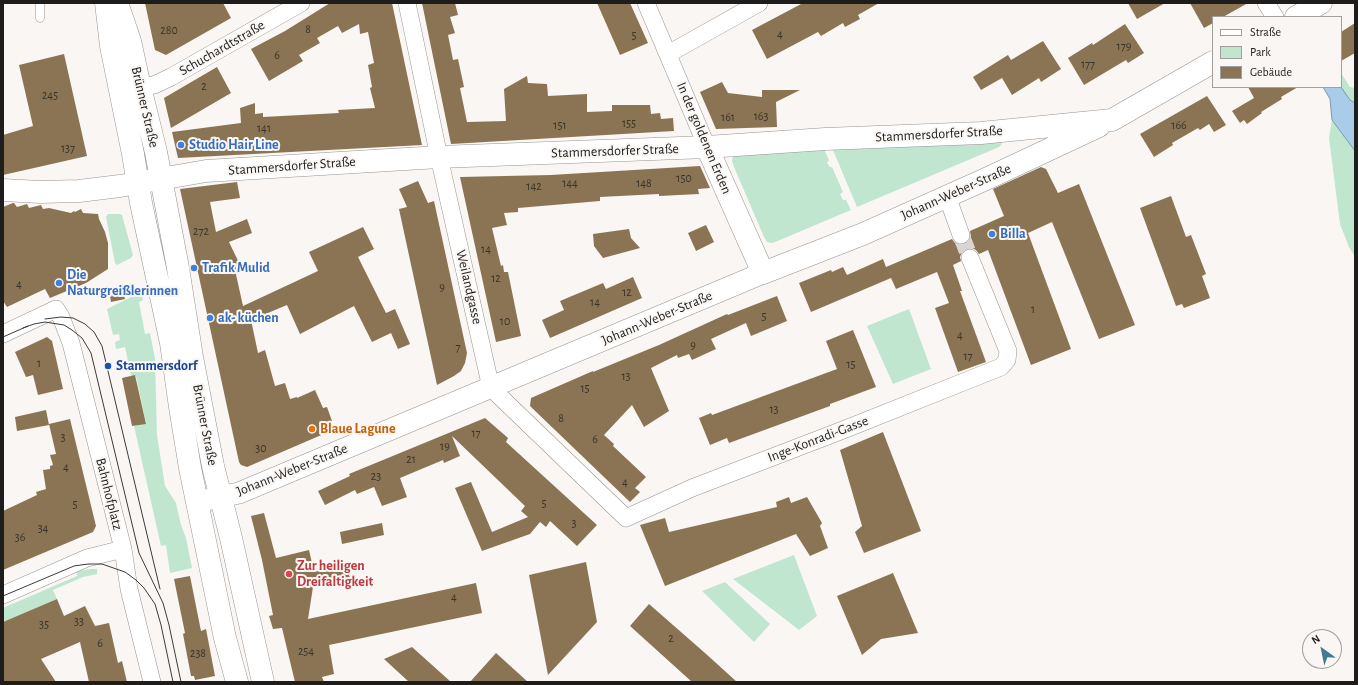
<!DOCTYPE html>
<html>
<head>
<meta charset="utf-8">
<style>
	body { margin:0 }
	#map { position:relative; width:1358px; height:685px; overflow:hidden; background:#f9f6f3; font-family:"Alegreya Sans",sans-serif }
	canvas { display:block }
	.frame { position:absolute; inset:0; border:4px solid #1e1d1c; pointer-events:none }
	.legend { position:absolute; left:1212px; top:16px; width:130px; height:72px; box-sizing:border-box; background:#f9f6f3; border:1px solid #a19f9d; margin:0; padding:5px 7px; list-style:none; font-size:12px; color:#1e1d1c }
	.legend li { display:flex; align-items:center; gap:8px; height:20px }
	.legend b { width:20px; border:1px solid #a19f9d }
	.north { position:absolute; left:1302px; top:629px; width:40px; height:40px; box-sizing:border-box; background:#f9f6f3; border:1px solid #a19f9d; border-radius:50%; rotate:327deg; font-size:11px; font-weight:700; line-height:16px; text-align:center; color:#1e1d1c }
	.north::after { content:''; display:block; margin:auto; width:14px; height:18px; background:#407b93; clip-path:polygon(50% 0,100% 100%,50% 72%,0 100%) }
</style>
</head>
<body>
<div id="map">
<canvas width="1358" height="685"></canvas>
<div class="frame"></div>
<ul class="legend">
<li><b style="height:5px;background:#fff"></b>Straße</li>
<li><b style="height:11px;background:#c0e6cf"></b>Park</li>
<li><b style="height:11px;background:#8b7453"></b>Gebäude</li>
</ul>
<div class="north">N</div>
</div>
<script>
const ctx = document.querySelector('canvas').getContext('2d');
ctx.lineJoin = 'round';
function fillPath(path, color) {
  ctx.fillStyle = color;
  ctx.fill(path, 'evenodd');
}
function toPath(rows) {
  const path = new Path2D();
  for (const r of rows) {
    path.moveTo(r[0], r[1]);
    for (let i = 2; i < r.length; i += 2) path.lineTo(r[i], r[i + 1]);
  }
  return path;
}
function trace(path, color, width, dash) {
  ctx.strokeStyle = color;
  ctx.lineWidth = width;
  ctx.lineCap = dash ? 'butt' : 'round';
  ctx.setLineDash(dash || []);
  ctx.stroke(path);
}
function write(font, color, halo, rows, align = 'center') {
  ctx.font = font + ' "Alegreya Sans",sans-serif';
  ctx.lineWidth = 4;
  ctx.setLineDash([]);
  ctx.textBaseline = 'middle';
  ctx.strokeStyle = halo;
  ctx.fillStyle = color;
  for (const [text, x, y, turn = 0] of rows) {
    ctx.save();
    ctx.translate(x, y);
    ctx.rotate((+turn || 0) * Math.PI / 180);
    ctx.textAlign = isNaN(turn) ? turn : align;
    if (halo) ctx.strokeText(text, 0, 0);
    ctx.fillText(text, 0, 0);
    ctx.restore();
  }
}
fillPath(toPath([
	[1341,73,1350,87,1355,88,1355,103,1350,100,1341,87],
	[1332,120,1355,151,1355,257,1349,247,1340,224,1329,138],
	[1001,142,1002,144,999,147,857,207,833,150,834,149],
	[824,149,829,160,827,163,830,167,832,167,843,192,840,194,843,200,846,200,851,210,775,242,772,243,767,242,764,237,734,167,732,161,733,156],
	[108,214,120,214,122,215,133,255,131,258,117,265,115,263,106,217],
	[141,292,143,300,139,302,145,334,150,333,155,359,157,435,165,486,176,503,181,525,186,538,192,568,170,573,166,545,161,546,134,426,146,423,136,376,131,376,125,347,116,349,115,342,120,340,119,334,113,335,107,309],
	[909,309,931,369,893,384,867,326],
	[794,555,817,616,799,630,733,579],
	[91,569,97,569,97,574,83,577,53,590,57,599,3,622,3,608,77,576,77,572,78,571],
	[725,582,770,624,754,642,702,591]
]), '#c0e6cf');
const water = toPath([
	[1323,87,1341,87,1350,100,1355,103,1355,151,1332,120,1330,99,1323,87]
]);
fillPath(water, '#a9cde8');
trace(water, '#7f98ab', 1);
fillPath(toPath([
	[145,3,223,3,231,18,166,55,155,50],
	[330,3,392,3,422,145,178,158,172,132,241,123,240,108,255,103,255,114,263,113,263,117,339,113,338,110,375,108,370,88,372,87,368,65,374,63,368,32,360,34,359,24,342,33,338,26,317,38,320,43,299,55,303,61,269,81,251,49,285,31],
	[422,3,455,3,458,15,450,17,455,33,448,35,453,60,458,59,464,87,460,88,467,122,506,121,504,89,527,76,528,83,547,84,548,96,587,94,587,112,612,111,612,105,650,105,651,114,660,113,661,119,673,118,674,131,451,144],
	[597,3,630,3,648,43,620,55],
	[803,3,879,3,858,15,860,19,845,27,843,23,821,36,818,32,767,59,752,30],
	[1128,3,1165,3,1137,19],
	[1190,3,1248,3,1223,17,1213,17,1213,23,1204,28],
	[1355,23,1355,53,1341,61,1341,32],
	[1125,24,1144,53,1128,63,1126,60,1084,85,1068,58,1092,43,1093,45],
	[1043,41,1061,69,1041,82,1039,78,1012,95,1002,78,981,90,973,77,1008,55,1011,60],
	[64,54,87,156,3,175,3,135,33,126,19,65],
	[217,67,231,93,171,128,164,98],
	[722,82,728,93,762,97,762,90,800,90,776,102,777,127,716,129,700,92],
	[1248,87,1298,87,1281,97,1282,99,1261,112,1262,113,1247,124,1244,120,1240,123,1232,111,1254,98],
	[1207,96,1226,125,1214,132,1209,124,1200,130,1198,128,1172,143,1173,145,1154,157,1140,134],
	[700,166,710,188,698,189,699,194,659,196,659,194,600,197,600,201,518,208,518,212,504,213,507,225,492,228,501,266,503,265,504,272,508,272,521,336,496,342,460,177,551,175],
	[1041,167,1046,169,1058,193,1079,184,1135,325,1099,339,1052,222,1028,233,1071,349,1031,365,988,250,979,254,976,250,972,248,966,249,962,252,960,257,961,261,953,265,962,291,960,291,986,362,958,372,935,308,949,303,937,272,896,289,891,278,811,312,799,283,831,270,832,272,843,267,847,275,883,259,886,267,952,239,955,243,959,245,965,244,969,241,971,237,970,231,1004,216,993,189],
	[418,181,428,203,434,201,467,353,465,363,461,371,454,376,437,385,399,209,407,207,399,189],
	[237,182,240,198,210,202,216,232,247,219,252,233,229,242,241,267,235,270,243,306,318,271,309,252,363,227,374,249,358,257,386,313,395,309,410,344,398,349,391,333,372,342,354,306,300,334,287,305,251,320,258,353,265,350,275,386,285,383,290,399,297,397,297,398,315,390,323,408,327,407,332,421,322,425,326,433,247,467,241,465,239,462,180,189],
	[1171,196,1186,237,1191,235,1206,274,1202,276,1210,298,1184,308,1182,304,1176,306,1140,208],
	[13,203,14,203,17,207,27,204,29,208,41,205,43,209,49,208,71,213,74,211,75,212,81,209,83,213,98,214,99,219,105,232,108,243,108,269,86,283,50,298,45,289,7,307,3,301,3,207],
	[706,225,714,242,696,251,688,233],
	[629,229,631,238,640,248,603,258,594,246,593,234],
	[633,277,642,298,550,338,542,320,564,310,560,301,603,283,606,289],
	[122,287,125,299,111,302,109,290],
	[777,296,787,321,751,336,746,323,711,339,716,349,692,360,689,354,678,358,677,355,651,368,669,411,644,427,632,405,604,435,614,444,613,446,646,477,635,488,640,492,630,502,530,406,531,398,593,371,593,372,659,345,727,314,728,315],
	[853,330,876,387,830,404,830,406,729,443,727,438,710,445,699,418,711,413,712,415,837,369,826,341],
	[47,337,52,341,63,389,38,395,33,375,26,377,15,352],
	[135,375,146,424,132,426,122,378],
	[46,410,49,425,17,431,15,417],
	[485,418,508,438,506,442,597,525,577,546,550,521,546,527,540,522,530,534,482,551,455,488,471,482,492,532,528,517,521,511,525,506,452,436,460,456,444,463,443,460,400,478,407,497,382,506,374,487,357,494,355,490,325,505,318,491,350,476,349,474],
	[70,419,96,526,93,532,3,570,3,511,37,495,36,492,46,489,43,470,50,469,50,466,53,465,50,455,56,454,49,424],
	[883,432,921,531,864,553,855,532,862,526,840,450],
	[789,497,791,503,807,497,822,523,820,526,828,548,810,556,796,534,665,586,640,525,665,518,669,532,777,507,776,502],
	[264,513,276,558,309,550,314,572,347,564,350,579,313,587,308,619,476,583,482,613,329,645,334,674,322,677,324,682,295,682,282,628,273,629,269,616,273,615,262,560,251,516],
	[382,523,384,535,342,544,340,532],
	[586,562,597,622,548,675,529,575],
	[893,573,918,633,881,639,862,655,837,596],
	[190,576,201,631,206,629,215,676,195,680,194,676,191,676,183,634,185,633,174,579],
	[57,599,64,616,85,606,95,626,109,623,118,663,122,661,127,682,89,682,80,642,41,659,56,682,3,682,3,622],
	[649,604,705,653,737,682,692,682,630,626],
	[412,647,451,682,409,682,384,659],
	[496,653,528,682,470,682]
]), '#8b7453');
trace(toPath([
	[961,235,970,258]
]), '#d8d5d3', 17, [17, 8]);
const service = toPath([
	[40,3,40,18]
]);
const minor = toPath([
	[407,3,439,157,491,388,626,518,692,488,843,430,1001,367,1007,360,1008,351,970,258],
	[646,3,707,147],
	[1266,3,1275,17],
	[668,54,759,3],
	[140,87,154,85,171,77,301,3],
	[947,196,961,235],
	[3,334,56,309,61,317,71,343,123,549,129,589,152,682],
	[3,595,87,558,123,549]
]);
const tertiary = toPath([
	[197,502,239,493,763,273]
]);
const secondary = toPath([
	[1296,17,1321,3],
	[707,147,763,273,863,234,986,179,1099,126],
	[3,190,40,192,79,191,120,186,206,171,439,157,707,147,825,139,981,133,1112,120,1213,62]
]);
const primary = toPath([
	[106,3,111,46,133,154,141,203,171,343,180,407,190,468,225,638,237,682],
	[117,3,130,41,140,87,156,152,178,268,192,357,213,466,231,538,263,682]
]);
trace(service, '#979492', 9);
trace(minor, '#979492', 18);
trace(tertiary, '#979492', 22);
trace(secondary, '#979492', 23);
trace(primary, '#979492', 23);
trace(service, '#fff', 8);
trace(minor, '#fff', 17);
trace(tertiary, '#fff', 21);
trace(secondary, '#fff', 22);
trace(primary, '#fff', 22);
trace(toPath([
	[45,319,61,317,73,318,85,324,94,332,102,346,160,589],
	[23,328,34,324,45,322,64,325,72,330,82,338,91,353,139,553,163,603,169,625,181,682],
	[3,337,28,326],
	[3,596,74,566,88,564,102,564,125,572,136,580,144,588,155,604,161,625,173,682]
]), '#3c3b3a', 1);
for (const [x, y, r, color] of [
	[181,145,4,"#3f7fe0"],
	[992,234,4,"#3f7fe0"],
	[194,268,4,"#3f7fe0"],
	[59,283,4,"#3f7fe0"],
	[210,318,4,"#3f7fe0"],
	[108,366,4,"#1a4fb4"],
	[312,429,4,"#e8710a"],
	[289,574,4,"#e0444e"]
]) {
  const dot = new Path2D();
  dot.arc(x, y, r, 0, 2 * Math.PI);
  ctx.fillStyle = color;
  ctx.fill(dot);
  trace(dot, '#f9f6f3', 1.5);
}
write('12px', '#39332a', null, [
	["8",308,29],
	["280",169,30],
	["4",780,34],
	["5",634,35],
	["179",1124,46],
	["6",277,55],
	["177",1088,64],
	["2",204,86],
	["245",50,95],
	["163",761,116],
	["161",728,117],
	["155",629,123],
	["151",560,125],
	["166",1179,125],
	["141",264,128],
	["137",68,148],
	["150",684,178],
	["144",570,183],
	["148",644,183],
	["142",534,186],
	["272",201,231],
	["14",486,249],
	["12",496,278],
	["4",19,284],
	["9",442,287],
	["12",627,292],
	["14",595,302],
	["1",1033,309],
	["5",764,316],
	["10",505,321],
	["4",960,335],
	["9",693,345],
	["7",458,347],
	["17",968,356],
	["1",39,363],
	["15",851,364],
	["13",626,376],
	["15",585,388],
	["13",774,409],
	["8",561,418],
	["17",476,433],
	["3",63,437],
	["6",595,439],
	["19",445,446],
	["30",261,448],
	["21",411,459],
	["4",66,467],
	["23",376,476],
	["4",625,482],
	["5",544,503],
	["5",75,504],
	["3",574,523],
	["34",43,528],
	["36",20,537],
	["4",454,597],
	["33",79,621],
	["35",44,624],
	["2",671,638],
	["6",100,643],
	["254",306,651],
	["238",198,653]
]);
write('14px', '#1e1d1c', '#f9f6f3', [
	["Schuchardtstraße",222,48,-30],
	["Brünner Straße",145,107,77],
	["Stammersdorfer Straße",939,134,-3],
	["In der goldenen Erden",704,138,67],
	["Stammersdorfer Straße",615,151,-2],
	["Stammersdorfer Straße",292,166,-4],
	["Johann-Weber-Straße",956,192,-24],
	["Weilandgasse",469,287,77],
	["Johann-Weber-Straße",657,318,-23],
	["Brünner Straße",205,425,79],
	["Inge-Konradi-Gasse",818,439,-21],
	["Johann-Weber-Straße",292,470,-22],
	["Bahnhofplatz",109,494,76]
]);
write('bold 14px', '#366cbe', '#f9f6f3', [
	["Studio Hair Line",189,145],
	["Billa",1000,234],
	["Trafik Mulid",202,268],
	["Die",67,275],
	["Naturgreißlerinnen",67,291],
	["ak- küchen",218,318]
], 'left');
write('bold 14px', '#164399', '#f9f6f3', [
	["Stammersdorf",116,366]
], 'left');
write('bold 14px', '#c56008', '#f9f6f3', [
	["Blaue Lagune",320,429]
], 'left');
write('bold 14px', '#be3a42', '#f9f6f3', [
	["Zur heiligen",297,566],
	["Dreifaltigkeit",297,582]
], 'left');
</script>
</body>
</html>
